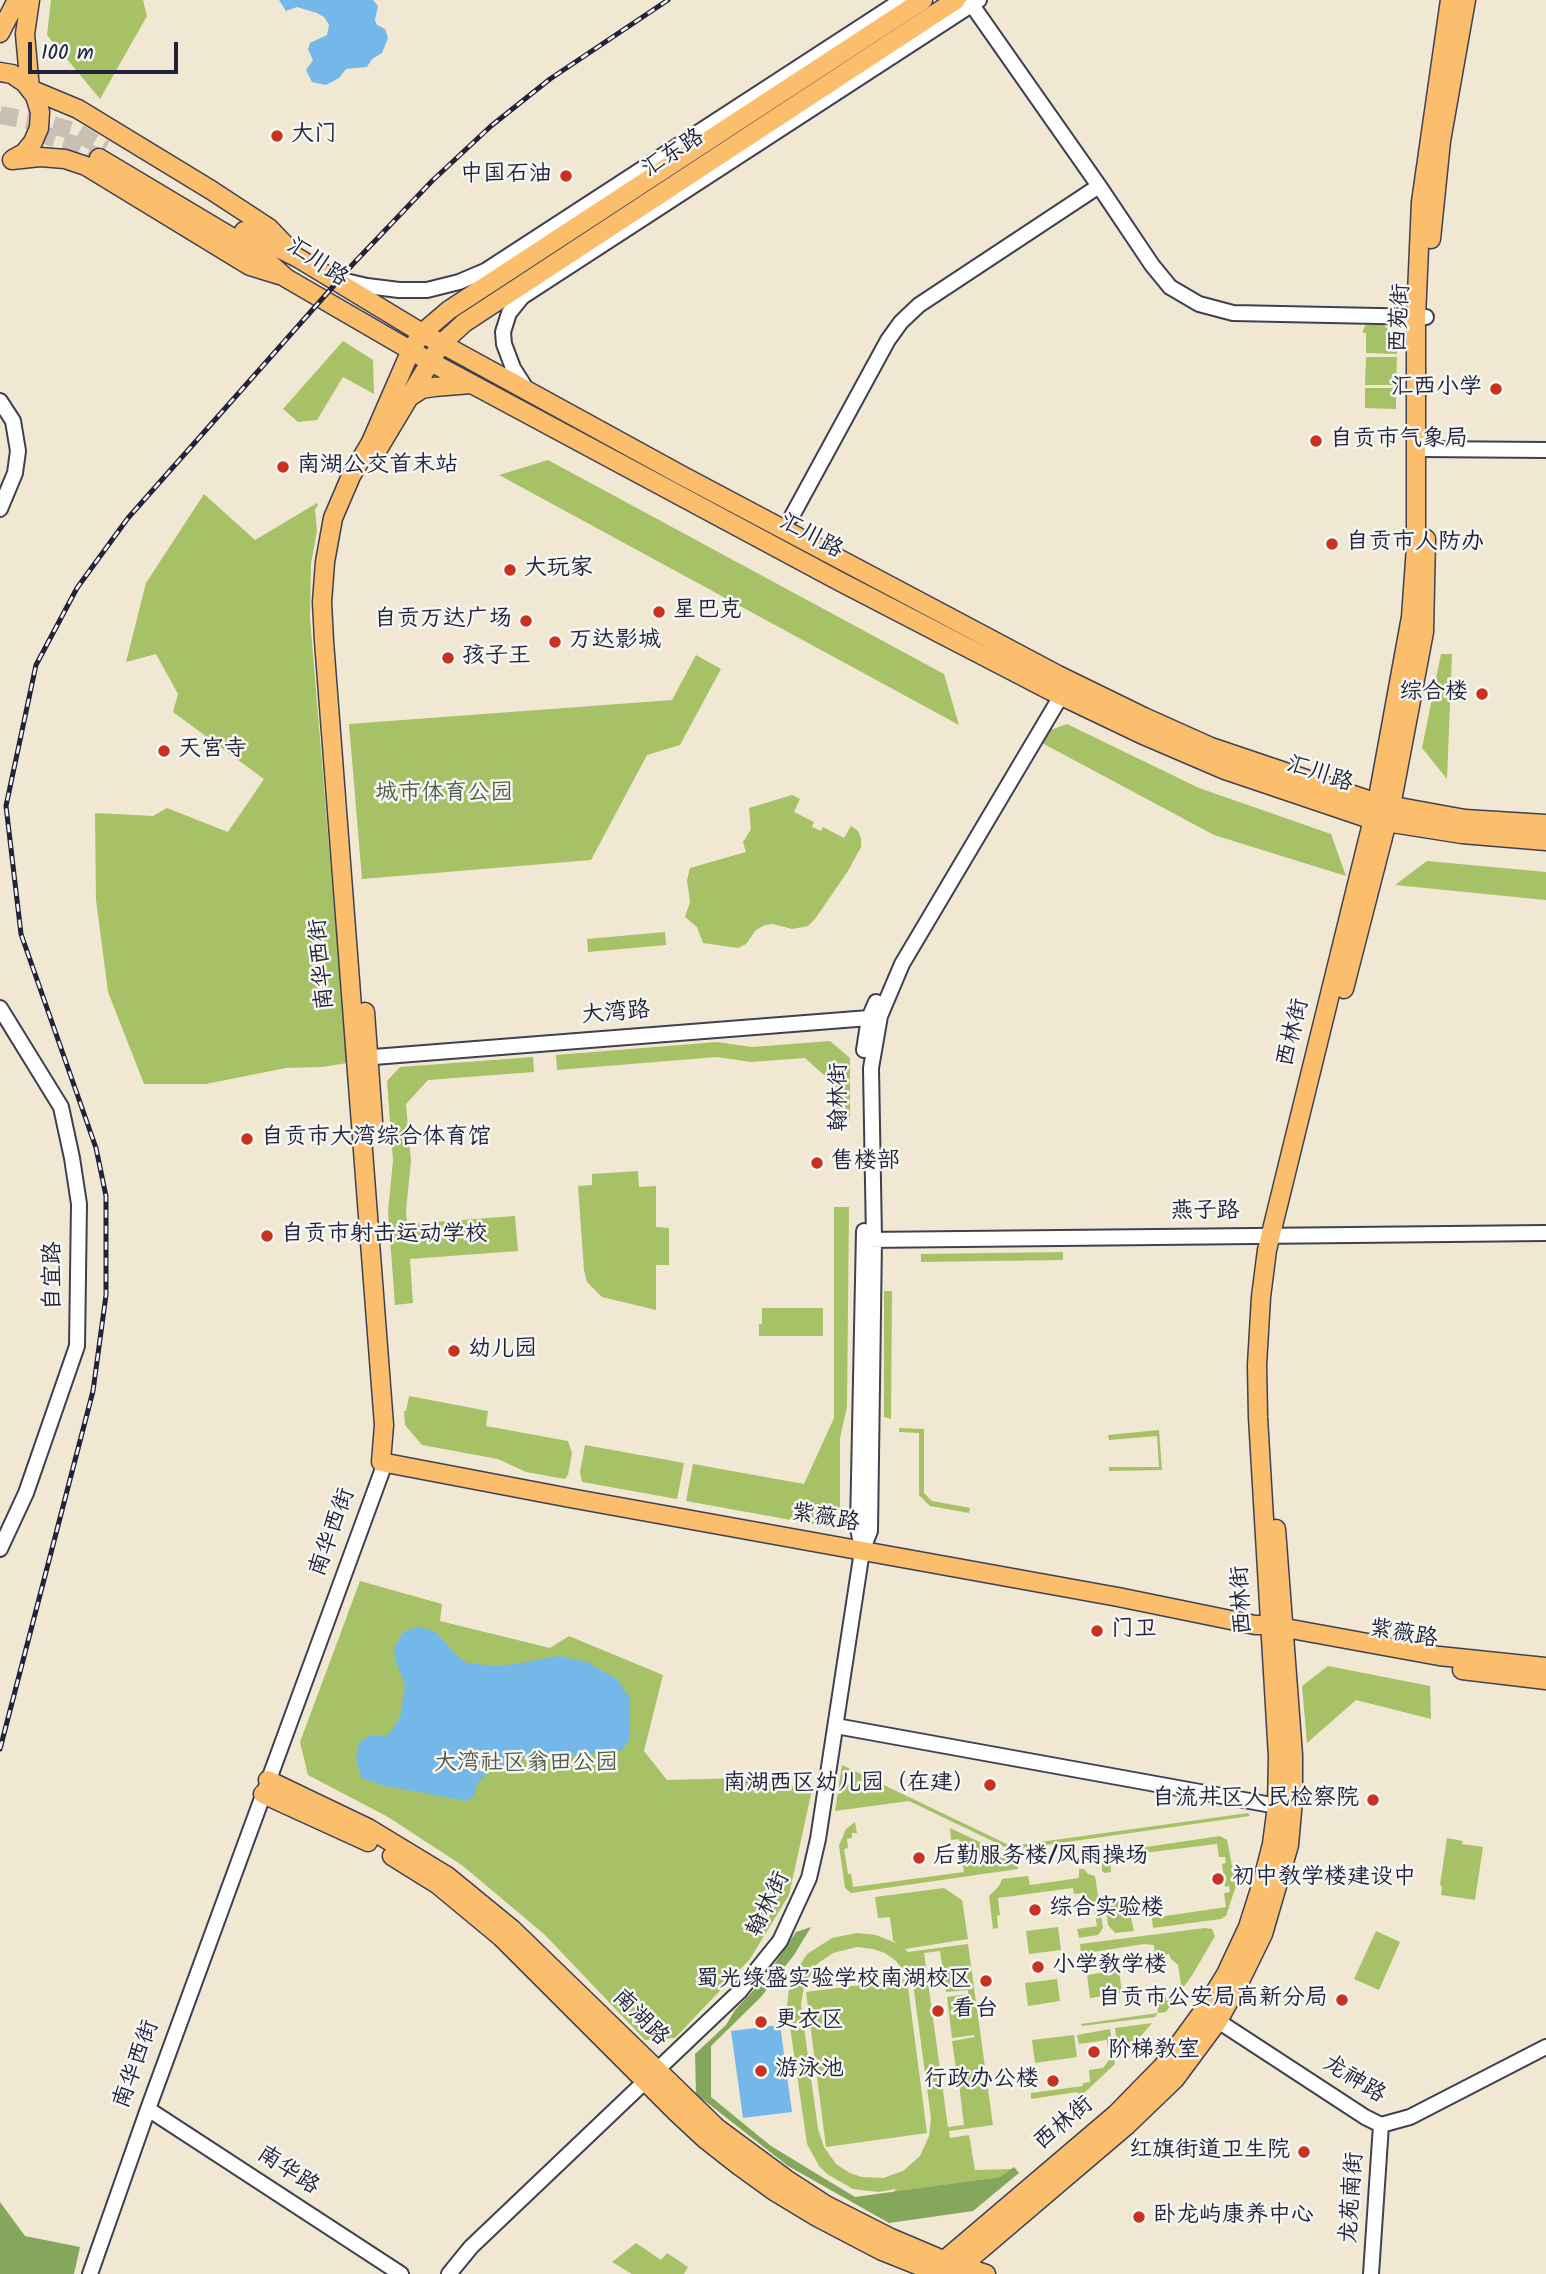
<!DOCTYPE html>
<html>
<head>
<meta charset="utf-8">
<style>
	body { margin:0 }
	#map { position:relative; width:1546px; height:2274px; overflow:hidden; background:#f1e8d3; font-family:Kalam,sans-serif }
	canvas { display:block }
	.scale { position:absolute; left:28px; top:42px; width:150px; height:32px; box-sizing:border-box; border:4px solid #22223b; border-top:0; padding-left:9px; font-size:21px; line-height:24px; white-space:nowrap; color:#22223b; -webkit-text-stroke:5px #f6f6f2; paint-order:stroke }
</style>
</head>
<body>
<div id="map">
<canvas width="1546" height="2274"></canvas>
<div class="scale">100 m</div>
</div>
<script>
const ctx = document.querySelector('canvas').getContext('2d');
ctx.lineJoin = 'round';
function fillPath(path, color) {
  ctx.fillStyle = color;
  ctx.fill(path, 'evenodd');
}
function toPath(rows) {
  const path = new Path2D();
  for (const r of rows) {
    path.moveTo(r[0], r[1]);
    for (let i = 2; i < r.length; i += 2) path.lineTo(r[i], r[i + 1]);
  }
  return path;
}
function trace(path, color, width, dash) {
  ctx.strokeStyle = color;
  ctx.lineWidth = width;
  ctx.lineCap = dash ? 'butt' : 'round';
  ctx.setLineDash(dash || []);
  ctx.stroke(path);
}
function write(font, color, halo, rows, align = 'center') {
  ctx.font = font + ' Kalam,"LXGW WenKai TC",sans-serif';
  ctx.lineWidth = 5;
  ctx.setLineDash([]);
  ctx.textBaseline = 'middle';
  ctx.strokeStyle = halo;
  ctx.fillStyle = color;
  for (const [text, x, y, turn = 0] of rows) {
    ctx.save();
    ctx.translate(x, y);
    ctx.rotate((+turn || 0) * Math.PI / 180);
    ctx.textAlign = isNaN(turn) ? turn : align;
    if (halo) ctx.strokeText(text, 0, 0);
    ctx.fillText(text, 0, 0);
    ctx.restore();
  }
}
fillPath(toPath([
	[51,0,143,0,147,16,100,99,47,35],
	[1366,324,1383,324,1397,339,1397,354,1366,353,1366,333,1363,333,1363,330],
	[343,341,373,360,374,394,343,377,317,420,298,422,283,409],
	[1366,357,1397,357,1396,385,1365,385],
	[1365,388,1396,388,1396,409,1365,408],
	[548,460,944,674,959,725,499,475],
	[204,494,255,540,317,503,318,505,315,510,317,531,311,564,310,618,347,1063,322,1067,286,1068,206,1084,144,1084,108,992,96,900,95,813,153,816,167,808,228,832,264,779,173,712,178,694,156,654,126,662,146,583],
	[1441,654,1452,654,1447,779,1422,748],
	[696,655,721,669,680,745,647,755,591,860,362,879,349,724,672,700],
	[1067,724,1199,788,1331,834,1346,876,1214,835,1042,743,1048,731],
	[792,795,800,799,794,812,814,822,812,827,821,831,823,827,844,838,851,826,858,831,861,838,861,847,848,871,815,919,808,926,792,929,773,924,765,925,756,930,746,944,738,948,703,943,697,927,685,917,690,902,687,880,690,868,746,852,743,842,751,829,749,808],
	[1427,861,1546,872,1546,900,1395,885],
	[665,932,666,945,588,952,587,939],
	[830,1041,850,1058,850,1119,834,1119,835,1085,805,1058,751,1062,717,1057,557,1070,556,1055,717,1042,752,1047],
	[533,1057,534,1072,428,1080,406,1104,411,1161,406,1211,407,1224,515,1216,518,1251,410,1259,413,1303,395,1305,388,1212,393,1161,387,1081,400,1067],
	[638,1171,639,1187,656,1186,656,1227,669,1228,669,1265,656,1265,656,1310,602,1297,587,1282,584,1270,578,1186,592,1185,592,1174],
	[834,1207,849,1207,847,1407,840,1438,840,1508,813,1524,686,1501,693,1464,804,1484,834,1418],
	[1063,1252,1063,1260,921,1262,921,1254],
	[884,1291,892,1291,891,1419,884,1417],
	[762,1308,823,1308,823,1336,759,1336,759,1324,762,1324],
	[409,1396,488,1411,486,1426,568,1441,572,1453,568,1475,565,1479,526,1472,498,1459,422,1445,405,1425,404,1411,406,1411],
	[899,1428,924,1429,924,1493,932,1501,970,1508,969,1513,930,1506,919,1495,919,1433,899,1432],
	[1159,1430,1162,1470,1109,1471,1109,1467,1159,1467,1157,1436,1109,1440,1108,1435],
	[585,1445,684,1463,677,1499,582,1482,580,1472],
	[360,1581,442,1604,440,1621,550,1648,569,1636,663,1675,644,1751,667,1780,746,1778,812,1790,789,1895,750,1959,675,2038,645,2040,545,1935,463,1866,388,1817,308,1775,300,1742],
	[1328,1666,1430,1686,1431,1719,1356,1700,1307,1743,1302,1686],
	[842,1765,1011,1846,1248,1813,1250,1816,1011,1850,909,1801,835,1811],
	[855,1822,857,1833,852,1833,852,1838,847,1839,848,1848,844,1849,848,1874,851,1874,853,1887,964,1872,959,1839,951,1840,950,1828,1016,1859,1018,1869,851,1893,845,1888,839,1845,846,1829],
	[1220,1836,1227,1840,1236,1886,1226,1916,1221,1919,1153,1928,1152,1918,1226,1907,1224,1893,1230,1892,1229,1886,1225,1887,1222,1864,1226,1863,1225,1857,1219,1857,1217,1844,1110,1857,1111,1872,1105,1873,1102,1871,1102,1863,1112,1852],
	[1447,1838,1463,1841,1462,1844,1483,1847,1475,1900,1441,1895,1442,1886,1440,1885],
	[1079,1869,1084,1869,1088,1874,1095,1876,1103,1928,1098,1935,1079,1938,1077,1929,1097,1926,1093,1902,1085,1899,1084,1893,1074,1894,1073,1888,998,1898,1000,1915,997,1916,998,1928,993,1929,989,1896,999,1886,1002,1879,1028,1876,1030,1885,1079,1878],
	[944,1888,962,1900,968,1939,905,1949,908,1952,968,1944,993,2125,949,2131,950,2138,969,2135,975,2170,1012,2169,1000,2177,894,2192,896,2189,879,2192,853,2189,827,2174,819,2166,807,2144,787,2006,790,1981,807,1954,832,1938,857,1933,876,1935,896,1943,893,1940,890,1917,878,1918,875,1897],
	[857,1947,873,1949,885,1953,896,1961,910,1979,914,1991,931,2118,929,2136,920,2156,903,2171,883,2178,862,2177,850,2173,836,2164,824,2147,818,2129,801,2005,804,1986,817,1964,833,1953],
	[940,1951,946,1992,968,1990,968,1994,947,1997,952,2038,974,2035,975,2037,952,2041,958,2082,980,2081,959,2084,964,2125,948,2127,924,1953],
	[1127,1900,1134,1931,1115,1933,1108,1925,1105,1903],
	[1058,1927,1061,1950,1029,1954,1026,1931],
	[1205,1928,1212,1929,1215,1936,1193,1974,1166,2012,1158,2013,1155,2017,1082,2026,1081,2024,1158,2013,1156,1999,1175,1996,1175,1991,1181,1984,1178,1965,1171,1959,1169,1954,1155,1956,1154,1945,1144,1944,1081,1954,1080,1944],
	[1376,1931,1400,1942,1379,1990,1354,1979],
	[1119,1970,1122,1993,1090,1998,1087,1975],
	[907,1979,927,2133,826,2147,806,1992],
	[1057,1979,1060,2001,1028,2006,1025,1983],
	[1152,2023,1133,2045,1119,2059,1115,2028],
	[1110,2029,1115,2064,1081,2096,1077,2092,1031,2099,1031,2093,1083,2086,1083,2083,1090,2082,1089,2070,1103,2068,1109,2060,1107,2040,1079,2044,1077,2035],
	[1074,2035,1077,2057,1035,2063,1032,2040],
	[636,2243,661,2260,667,2253,688,2267,684,2274,632,2274,612,2262]
]), '#a7c167');
fillPath(toPath([
	[811,1927,794,1955,761,1997,711,2046,711,2097,771,2146,855,2197,1000,2177,1014,2167,1019,2173,973,2211,889,2223,788,2166,696,2094,695,2054,726,2025,735,2010,764,1979,796,1932],
	[0,2202,25,2236,80,2247,74,2274,0,2274]
]), '#85a75c');
fillPath(toPath([
	[279,0,373,0,378,6,375,20,377,25,385,29,388,38,382,53,372,59,367,67,346,69,339,78,326,85,312,82,306,70,313,60,308,49,310,43,327,35,329,25,324,17,317,13,297,7,286,11],
	[419,1627,436,1632,454,1653,467,1663,494,1666,517,1664,559,1656,587,1662,617,1679,630,1698,630,1738,623,1750,566,1757,523,1758,492,1769,478,1782,474,1796,467,1801,385,1786,361,1778,356,1759,359,1743,369,1736,388,1735,400,1718,405,1685,396,1662,394,1648,404,1631],
	[780,2025,792,2112,743,2118,731,2031]
]), '#74b7e9');
trace(toPath([
	[0,115,49,124,77,132,105,149],
	[38,133,72,144,99,158]
]), '#c8c0b5', 18, [18, 9]);
const minor = toPath([
	[972,5,1099,186,1152,265,1170,287,1199,304,1233,313,1426,317],
	[341,280,367,286,399,290,427,290,459,282,485,271,902,0],
	[527,390,513,368,504,344,503,332,509,313,522,297,979,0],
	[0,401,13,421,18,451,15,473,0,509],
	[1421,449,1546,450],
	[792,516,888,340,901,322,919,305,1099,186],
	[0,1008,61,1107,72,1158,79,1204,77,1346,26,1493,0,1549],
	[864,1050,869,1018,876,1002],
	[361,1058,869,1018,877,1021],
	[865,1240,1546,1233],
	[862,1550,858,1528,864,1231],
	[836,1726,1277,1806],
	[1218,2021,1365,2117,1381,2125,1410,2117,1546,2047],
	[148,2109,401,2274],
	[90,2274,148,2109,385,1463],
	[449,2274,471,2247,739,1992,780,1941,809,1878,818,1839,862,1551,870,1531,874,1239,871,1068,880,1016,902,964,1061,696],
	[1371,2274,1381,2125]
]);
const major = toPath([
	[30,0,25,34,30,89,78,109,211,190,269,228,291,251],
	[923,0,449,310,422,333,411,350,371,442,351,476,333,518,325,562,322,602,324,641,384,1425,381,1462,570,1498,1118,1597,1255,1625,1269,1625,1439,1656,1546,1667],
	[0,33,17,0],
	[0,72,12,74,25,83,35,96,40,112,39,128,33,142,24,153,13,159],
	[99,158,258,253,286,278,429,361,837,580,1051,691,1141,734,1225,770,1373,820,1462,834,1546,841],
	[12,160,40,157,65,159,86,166,250,266,279,275],
	[244,231,298,258,422,333,681,475,1058,675,1144,717,1211,747,1377,803,1465,819,1546,824],
	[1431,239,1441,141,1466,0],
	[408,398,422,389,434,387,471,384],
	[378,449,441,344,464,323,956,0],
	[1344,989,1391,806,1424,632,1426,539],
	[365,1012,373,1121],
	[1462,1670,1546,1680],
	[268,1780,368,1828,447,1876,513,1930,717,2128,786,2179,826,2205,891,2238,943,2260,986,2274],
	[263,1794,368,1842],
	[392,1856,437,1884,501,1937,677,2113,705,2139,738,2165,774,2191,817,2217,882,2251,940,2274],
	[928,2274,1116,2114,1163,2066,1204,2010,1226,1974,1248,1927,1262,1883,1272,1844,1277,1806,1278,1757,1258,1417,1257,1365,1261,1297,1267,1250,1377,803,1411,617,1416,547,1416,317,1421,202,1450,0],
	[952,2274,1126,2126,1175,2079,1218,2021,1240,1981,1263,1934,1289,1845,1293,1800,1293,1755,1276,1529]
]);
trace(minor, '#414052', 18);
trace(major, '#414052', 21);
trace(minor, '#fff', 14);
trace(major, '#fabe6d', 18);
const rail = toPath([
	[0,1749,93,1391,106,1295,106,1196,96,1148,21,934,6,806,36,665,77,588,128,518,353,264,432,181,491,126,550,79,668,0]
]);
trace(rail, '#22223b', 5);
trace(rail, '#f6f6f2', 2.5, [8]);
for (const [x, y, r, color] of [
	[277,136,7,"#c8321e"],
	[566,176,7,"#c8321e"],
	[1496,389,7,"#c8321e"],
	[1316,441,7,"#c8321e"],
	[283,467,7,"#c8321e"],
	[1332,544,7,"#c8321e"],
	[510,570,7,"#c8321e"],
	[659,612,7,"#c8321e"],
	[526,621,7,"#c8321e"],
	[555,642,7,"#c8321e"],
	[448,658,7,"#c8321e"],
	[1482,694,7,"#c8321e"],
	[164,751,7,"#c8321e"],
	[247,1139,7,"#c8321e"],
	[817,1163,7,"#c8321e"],
	[267,1236,7,"#c8321e"],
	[454,1351,7,"#c8321e"],
	[1097,1631,7,"#c8321e"],
	[990,1785,7,"#c8321e"],
	[1373,1800,7,"#c8321e"],
	[919,1858,7,"#c8321e"],
	[1218,1879,7,"#c8321e"],
	[1035,1910,7,"#c8321e"],
	[1038,1967,7,"#c8321e"],
	[986,1981,7,"#c8321e"],
	[1342,2000,7,"#c8321e"],
	[938,2011,7,"#c8321e"],
	[761,2022,7,"#c8321e"],
	[1094,2052,7,"#c8321e"],
	[761,2071,7,"#c8321e"],
	[1053,2081,7,"#c8321e"],
	[1304,2152,7,"#c8321e"],
	[1139,2217,7,"#c8321e"]
]) {
  const dot = new Path2D();
  dot.arc(x, y, r, 0, 2 * Math.PI);
  ctx.fillStyle = color;
  ctx.fill(dot);
  trace(dot, '#f6f6f2', 2.5);
}
write('23px', '#22223b', '#f6f6f2', [
	["大门",291,136],
	["中国石油",552,176,"right"],
	["汇西小学",1482,389,"right"],
	["自贡市气象局",1330,441],
	["南湖公交首末站",297,467],
	["自贡市人防办",1346,544],
	["大玩家",524,570],
	["星巴克",673,612],
	["自贡万达广场",512,621,"right"],
	["万达影城",569,642],
	["孩子王",462,658],
	["综合楼",1468,694,"right"],
	["天宫寺",178,751],
	["自贡市大湾综合体育馆",261,1139],
	["售楼部",831,1163],
	["自贡市射击运动学校",281,1236],
	["幼儿园",468,1351],
	["门卫",1111,1631],
	["南湖西区幼儿园（在建）",976,1785,"right"],
	["自流井区人民检察院",1359,1800,"right"],
	["后勤服务楼/风雨操场",933,1858],
	["初中教学楼建设中",1232,1879],
	["综合实验楼",1049,1910],
	["小学教学楼",1052,1967],
	["蜀光绿盛实验学校南湖校区",972,1981,"right"],
	["自贡市公安局高新分局",1328,2000,"right"],
	["看台",952,2011],
	["更衣区",775,2022],
	["阶梯教室",1108,2052],
	["游泳池",775,2071],
	["行政办公楼",1039,2081,"right"],
	["红旗街道卫生院",1290,2152,"right"],
	["卧龙屿康养中心",1153,2217]
], 'left');
write('23px', '#22223b', '#f6f6f2', [
	["汇东路",674,155,-33],
	["汇川路",316,264,34],
	["西苑街",1402,318,-87],
	["汇川路",810,538,28],
	["汇川路",1319,776,18],
	["南华西街",324,964,-95],
	["大湾路",616,1015,-5],
	["西林街",1295,1033,-76],
	["翰林街",841,1097,-90],
	["燕子路",1205,1213],
	["自宜路",55,1276,-90],
	["紫薇路",825,1520,10],
	["南华西街",334,1533,-70],
	["西林街",1244,1600,-93],
	["紫薇路",1403,1636,10],
	["翰林街",770,1905,-64],
	["南湖路",639,2019,45],
	["南华西街",138,2065,-70],
	["龙神路",1353,2081,32],
	["西林街",1065,2125,-40],
	["南华路",287,2172,33],
	["龙苑南街",1354,2198,-86]
]);
write('23px', '#515a4a', '#f6f6f2', [
	["城市体育公园",444,795],
	["大湾社区翁田公园",526,1765]
]);
</script>
</body>
</html>
